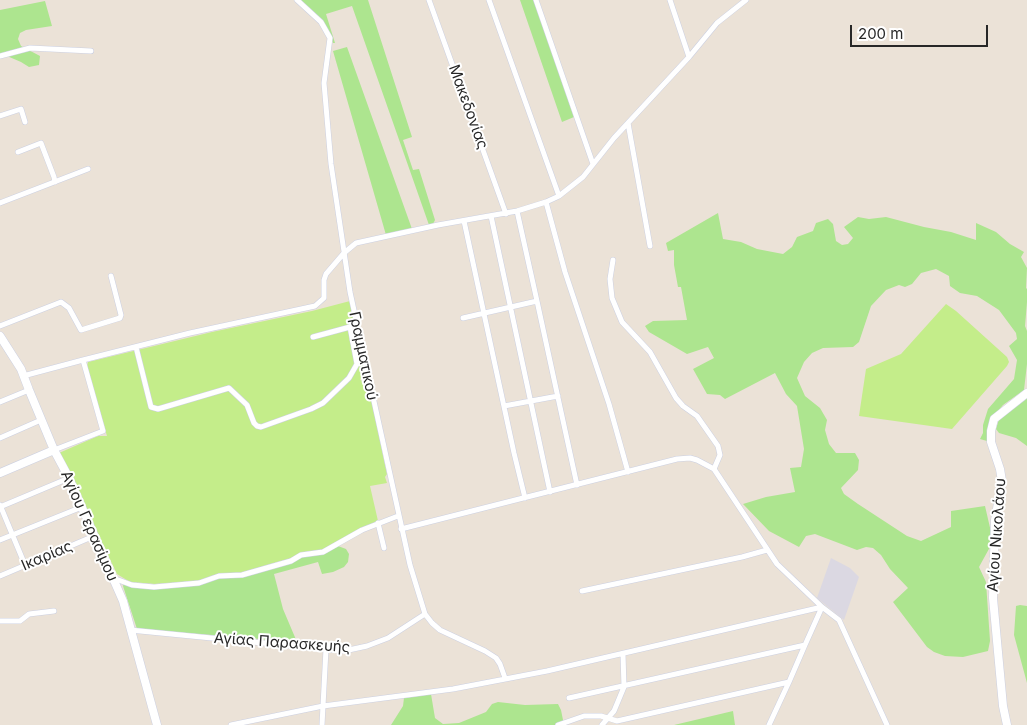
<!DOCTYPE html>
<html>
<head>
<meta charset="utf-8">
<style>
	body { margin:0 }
	#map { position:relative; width:1027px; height:725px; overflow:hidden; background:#ebe2d7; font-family:Inter,sans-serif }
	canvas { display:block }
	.scale { position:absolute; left:850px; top:25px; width:138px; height:22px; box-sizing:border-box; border:2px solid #272727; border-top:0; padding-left:6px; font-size:15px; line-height:18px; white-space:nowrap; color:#272727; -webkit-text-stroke:4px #fff; paint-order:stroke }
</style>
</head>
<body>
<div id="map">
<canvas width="1027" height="725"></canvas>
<div class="scale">200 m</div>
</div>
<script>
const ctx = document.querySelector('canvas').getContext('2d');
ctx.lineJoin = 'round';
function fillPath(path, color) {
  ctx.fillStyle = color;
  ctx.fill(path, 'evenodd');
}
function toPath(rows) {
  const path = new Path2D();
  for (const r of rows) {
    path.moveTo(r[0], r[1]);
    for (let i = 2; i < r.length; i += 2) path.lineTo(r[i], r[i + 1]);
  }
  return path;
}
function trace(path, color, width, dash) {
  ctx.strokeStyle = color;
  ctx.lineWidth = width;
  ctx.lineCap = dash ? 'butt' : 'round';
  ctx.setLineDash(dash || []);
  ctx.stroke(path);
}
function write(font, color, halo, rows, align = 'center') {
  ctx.font = font + ' Inter,sans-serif';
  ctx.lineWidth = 4;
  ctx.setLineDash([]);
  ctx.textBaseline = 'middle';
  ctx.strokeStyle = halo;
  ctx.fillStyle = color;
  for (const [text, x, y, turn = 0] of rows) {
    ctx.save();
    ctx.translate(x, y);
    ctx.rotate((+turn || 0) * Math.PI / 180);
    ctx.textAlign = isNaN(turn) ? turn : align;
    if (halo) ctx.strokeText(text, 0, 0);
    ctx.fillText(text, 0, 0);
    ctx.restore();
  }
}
fillPath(toPath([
	[831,558,850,568,859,577,844,620,817,598]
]), '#dbd8e2');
fillPath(toPath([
	[301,0,368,0,412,137,403,140,413,170,419,169,435,220,433,224,429,225,352,6,326,14,335,43,333,43,328,29,322,20],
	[520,0,534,0,574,117,562,122],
	[45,1,52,26,26,30,20,33,18,39,21,46,40,56,39,65,29,67,21,62,0,53,0,10],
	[347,47,412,229,386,235,333,51],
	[718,213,723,239,741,242,757,249,783,254,792,247,797,237,813,231,816,223,828,219,833,224,836,241,842,245,848,244,853,238,844,227,858,217,869,219,886,217,924,227,951,232,976,240,976,223,996,232,1010,244,1024,252,1021,257,1027,268,1026,288,1027,289,1027,302,1025,326,1027,331,1027,364,1024,390,1003,405,992,418,987,441,980,439,983,433,983,425,988,409,1014,379,1017,360,1009,346,1017,339,1016,333,999,310,977,296,960,293,950,286,949,276,936,269,921,273,912,284,905,287,899,285,886,290,871,306,859,342,853,347,823,348,812,353,804,362,797,378,805,396,820,408,827,420,825,430,829,444,836,453,855,453,859,460,858,470,841,488,844,494,858,504,907,536,921,541,951,527,951,511,985,506,991,532,990,547,979,567,986,582,990,641,988,651,963,657,945,656,934,652,927,647,893,602,908,588,890,569,881,555,873,548,866,547,857,550,815,534,806,536,799,547,769,531,743,504,766,497,795,492,790,468,801,467,804,449,797,406,786,394,775,373,725,399,720,395,707,394,693,369,714,358,708,347,687,354,649,332,645,326,653,321,687,320,681,287,678,287,674,265,674,250,668,251,666,243],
	[1027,396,1027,446,1016,438,999,433,996,429,999,419],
	[338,546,346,549,349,554,348,562,344,567,333,572,322,574,318,562,274,574,283,609,297,642,137,629,123,586,124,583,133,586,202,583],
	[1020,605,1027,606,1027,683,1014,635,1016,606],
	[431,694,435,718,443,724,459,723,486,712,492,704,498,702,525,705,558,704,561,710,564,725,391,725,403,706,404,698],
	[733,711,735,725,674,725]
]), '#ade58f');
fillPath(toPath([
	[350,301,366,374,360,379,366,387,372,402,387,474,385,477,387,483,370,486,378,521,326,549,267,565,246,573,199,581,155,584,130,582,117,574,59,453,98,436,107,436,87,366,88,362,212,332,312,311],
	[946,304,956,311,1007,357,1009,362,1007,366,952,429,859,416,866,369,901,354]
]), '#c4ed8a');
const street = toPath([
	[297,0,321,22,330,38,324,83,331,164,350,292,410,565,425,614,432,623,440,630,485,651,496,658,500,664,505,678],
	[429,0,506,214],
	[489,0,559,196],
	[536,0,593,164],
	[670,0,689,57],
	[0,56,30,48,91,51],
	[0,116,21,109,25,122],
	[628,123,650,246],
	[18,152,41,143,54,177,55,182],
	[546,202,565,272,609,404,628,472],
	[0,203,88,169],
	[491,216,550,492],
	[464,221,514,453,525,498],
	[613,260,610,279,612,298,622,322,650,352,676,398,683,406,697,416,718,446,720,455,714,469],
	[537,301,577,485],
	[463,318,537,301,517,211],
	[0,326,61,302,69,308,81,330,120,318,121,315,111,276],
	[136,347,151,407,158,409,229,388,247,405,254,423,257,426,261,427,311,409,323,403,349,378,357,364,350,327,313,337],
	[83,360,190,333,315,306,324,298,324,280,326,274,344,253,356,243,438,225,517,211,546,202,559,196,583,177,614,138,689,57,717,23,746,0],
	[23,376,83,360,103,431,54,450],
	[0,402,29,390],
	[504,406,558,396],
	[0,438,41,420],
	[0,505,25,565],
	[0,507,69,478],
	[378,523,384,548],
	[401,529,677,459,690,458,697,460,714,469,777,564,822,607,839,620,887,725],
	[0,540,82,507],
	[0,576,94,536],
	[113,578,132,585,154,587,199,583,219,576,242,575,291,561,301,555,323,552,362,530,398,516],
	[582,591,742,557,767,550],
	[0,621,20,621,29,614,54,611],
	[130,630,344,651,367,646,388,638,425,614],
	[569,698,805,645,822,607],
	[231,725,323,706,453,689,547,671,822,607],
	[322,725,326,649],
	[558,725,584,716,601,716,617,721,789,682,805,645],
	[602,725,614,711,624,687,623,654],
	[769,725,789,682]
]);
const secondary = toPath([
	[0,336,21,369,29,390,54,450,69,478,123,601,157,725],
	[0,473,54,450],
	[1007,725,1003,706,993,598,995,520,1002,481,1000,469,991,442,991,431,994,419,1027,393]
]);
trace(street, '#ccd0e1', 6);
trace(secondary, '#ccd0e1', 9);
trace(street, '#fff', 5);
trace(secondary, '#fff', 8);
write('15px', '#272727', '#fff', [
	["Μακεδονίας",468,107,70],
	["Γραμματικού",363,356,78],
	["Αγίου Γερασίμου",89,526,66],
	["Αγίου Νικολάου",997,535,-86],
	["Ικαρίας",47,556,-23],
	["Αγίας Παρασκευής",282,643,4]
]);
</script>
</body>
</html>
